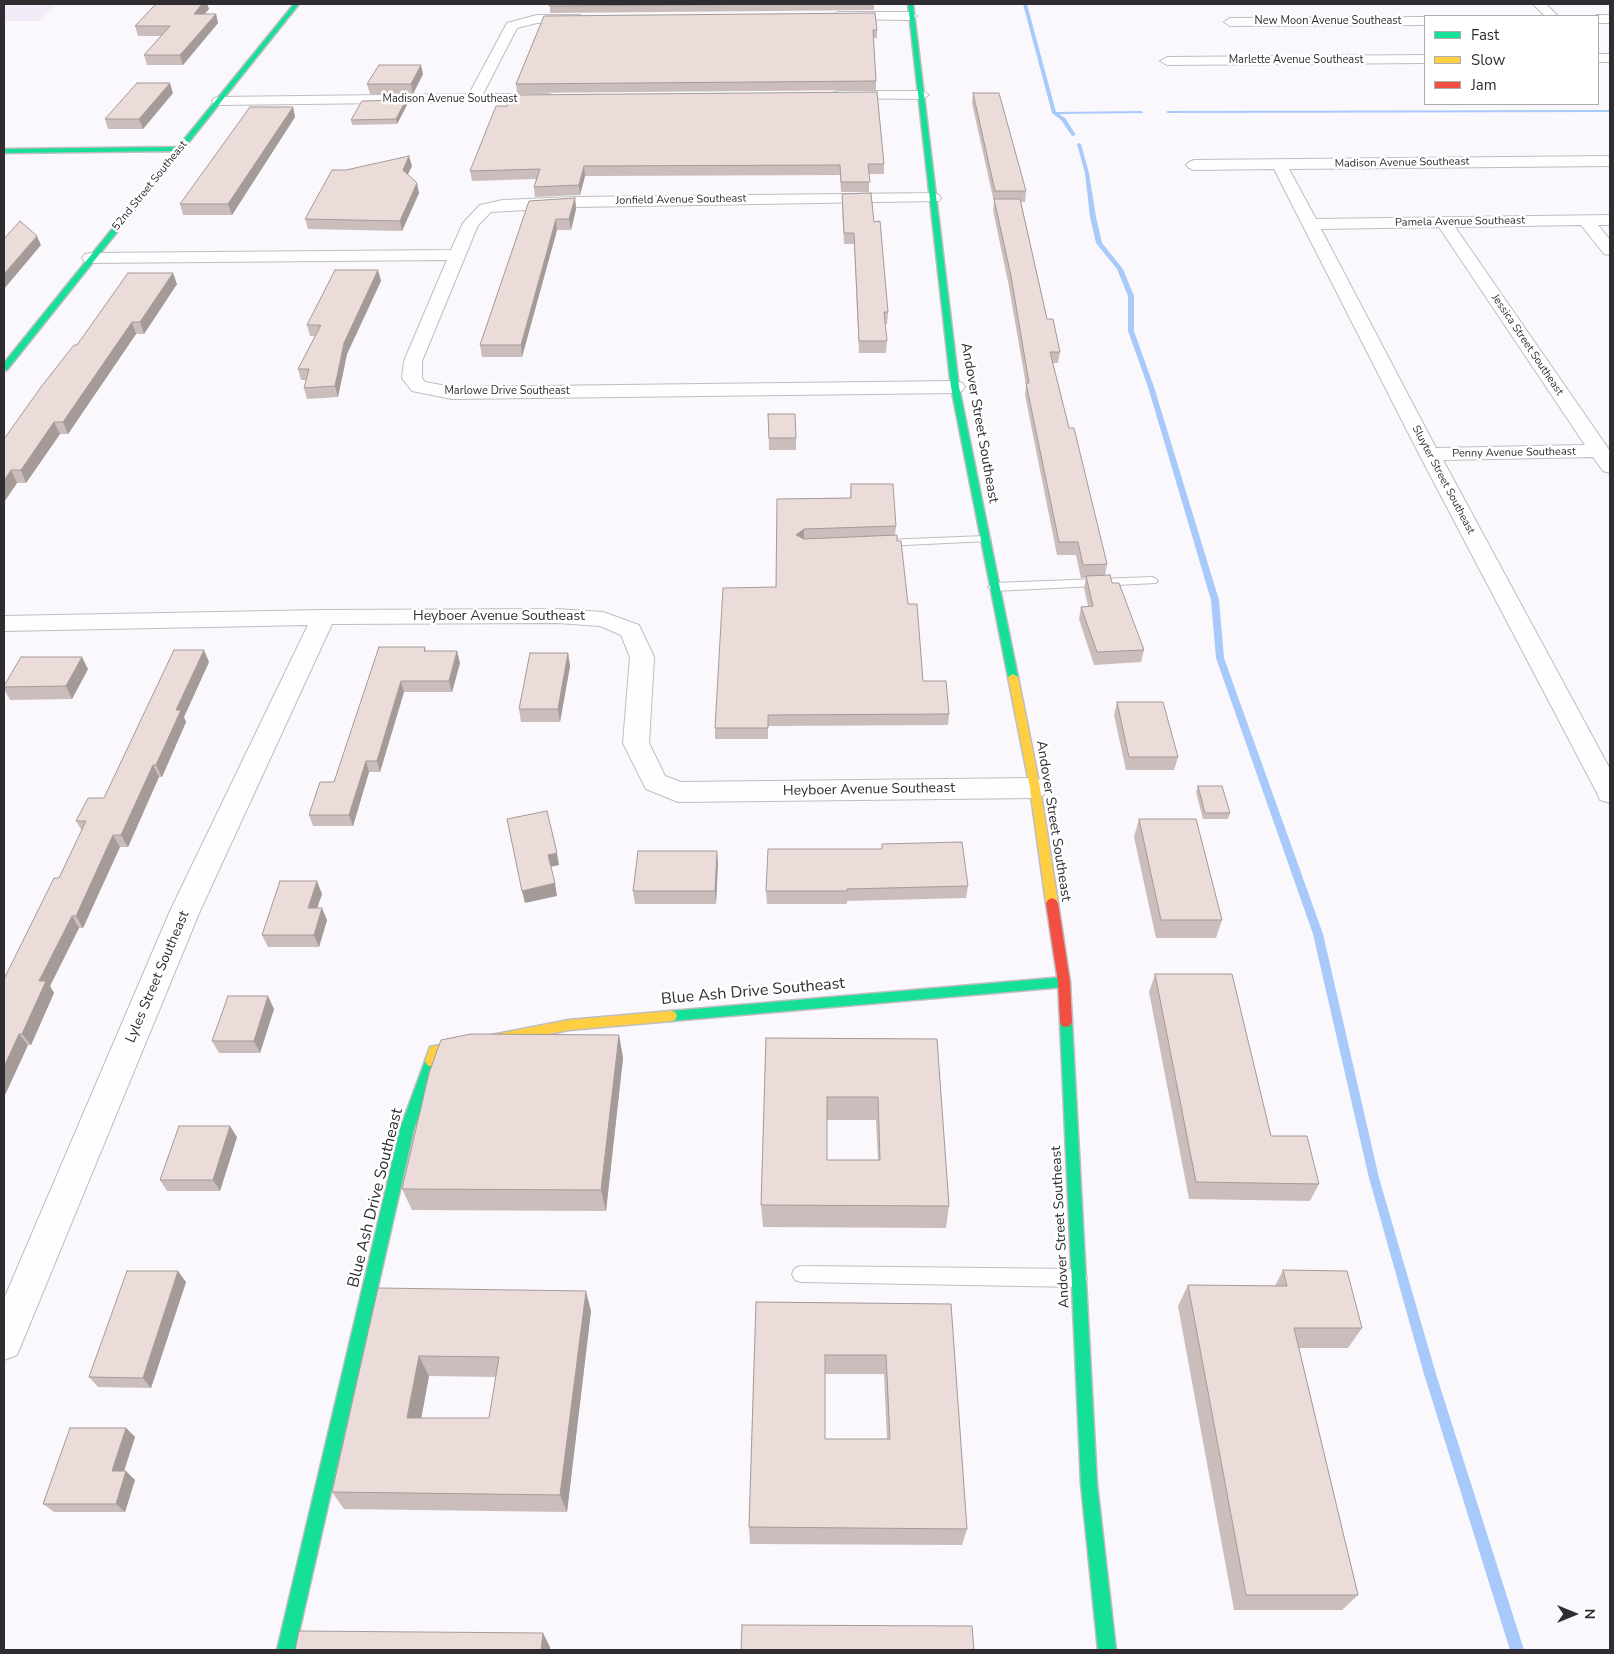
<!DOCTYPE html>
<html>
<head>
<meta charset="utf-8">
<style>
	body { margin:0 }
	#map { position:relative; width:1614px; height:1654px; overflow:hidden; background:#faf7fd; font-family:"Nunito Sans",sans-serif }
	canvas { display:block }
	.frame { position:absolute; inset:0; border:5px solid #2f2d31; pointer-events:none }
	.legend { position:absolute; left:1424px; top:15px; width:175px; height:90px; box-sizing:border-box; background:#fff; border:1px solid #acabad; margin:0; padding:6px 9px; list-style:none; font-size:15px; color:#2f2d31 }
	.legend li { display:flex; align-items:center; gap:10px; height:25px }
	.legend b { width:25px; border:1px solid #acabad }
	.north { position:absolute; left:1549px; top:1589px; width:50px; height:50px; -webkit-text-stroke:4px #fff; paint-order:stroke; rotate:90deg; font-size:14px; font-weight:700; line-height:20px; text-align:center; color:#2f2d31 }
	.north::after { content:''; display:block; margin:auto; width:18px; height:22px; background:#2f2d31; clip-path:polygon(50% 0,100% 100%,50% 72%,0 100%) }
</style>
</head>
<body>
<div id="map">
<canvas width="1614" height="1654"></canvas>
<div class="frame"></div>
<ul class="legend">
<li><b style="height:6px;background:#16e098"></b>Fast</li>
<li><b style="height:6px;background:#ffcf43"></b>Slow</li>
<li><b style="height:6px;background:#f24e42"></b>Jam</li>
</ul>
<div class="north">N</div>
</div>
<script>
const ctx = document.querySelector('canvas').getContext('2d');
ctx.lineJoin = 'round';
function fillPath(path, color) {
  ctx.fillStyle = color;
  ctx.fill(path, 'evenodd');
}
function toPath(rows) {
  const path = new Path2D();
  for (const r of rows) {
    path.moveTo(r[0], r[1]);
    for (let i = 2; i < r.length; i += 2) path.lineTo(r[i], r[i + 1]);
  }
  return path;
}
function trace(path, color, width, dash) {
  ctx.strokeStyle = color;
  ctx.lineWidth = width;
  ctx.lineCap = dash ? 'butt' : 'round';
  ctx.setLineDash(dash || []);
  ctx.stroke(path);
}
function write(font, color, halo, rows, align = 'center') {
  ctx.font = font + ' "Nunito Sans",sans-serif';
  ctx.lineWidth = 5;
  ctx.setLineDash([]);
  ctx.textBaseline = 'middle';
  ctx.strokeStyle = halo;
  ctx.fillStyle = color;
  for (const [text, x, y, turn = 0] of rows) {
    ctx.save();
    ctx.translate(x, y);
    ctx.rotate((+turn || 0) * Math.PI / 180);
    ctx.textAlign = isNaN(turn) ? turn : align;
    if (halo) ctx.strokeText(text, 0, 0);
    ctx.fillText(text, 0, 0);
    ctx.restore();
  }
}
fillPath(toPath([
	[4,4,57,4,40,21,4,21]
]), '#f2ebf8');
fillPath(toPath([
	[1023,4,1027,4,1056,112,1141,111,1143,112,1143,113,1059,114,1065,118,1076,135,1072,136,1061,120,1052,113,1023,4],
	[1610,110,1610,112,1168,113,1166,112,1168,111,1610,110],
	[1079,143,1081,144,1089,173,1096,217,1102,243,1123,269,1134,296,1134,331,1154,387,1219,600,1224,658,1323,934,1379,1178,1436,1374,1524,1650,1510,1650,1424,1374,1369,1178,1313,934,1216,658,1211,600,1148,387,1128,331,1128,296,1117,269,1096,243,1090,217,1085,173,1077,144,1079,143]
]), '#a8cafa');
const lane = toPath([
	[985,536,989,537,991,539,989,541,884,546,878,543,884,540,985,536],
	[1152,577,1156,579,1158,581,1156,583,994,591,988,587,994,583,1152,577],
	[801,1266,1078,1269,1084,1272,1087,1278,1084,1284,1078,1287,801,1282,795,1280,792,1274,795,1268,801,1266]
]);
const street = toPath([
	[1533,4,1546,4,1558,16,1545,16,1533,4],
	[838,12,911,12,917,16,911,20,834,19,832,16,838,12],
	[537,15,580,15,586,19,580,23,537,23,517,28,483,94,547,94,552,95,554,98,552,101,219,105,214,104,212,101,214,98,219,97,469,94,507,23,537,15],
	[1598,15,1610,15,1610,23,1598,23,1598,16,1594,16,1598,15],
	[1425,17,1425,25,1230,26,1224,22,1230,18,1425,17],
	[1598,54,1610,54,1610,62,1598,62,1598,54],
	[1425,55,1425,63,1167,65,1160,61,1167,57,1425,55],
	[840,91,922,91,929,95,922,99,835,98,833,95,835,92,840,91],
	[1610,156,1610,166,1289,169,1316,219,1610,215,1610,225,1598,225,1610,240,1610,255,1604,254,1581,225,1455,227,1610,451,1610,473,1603,471,1593,457,1443,460,1610,769,1610,803,1600,800,1597,793,1419,454,1274,169,1194,170,1189,168,1186,165,1189,162,1194,160,1610,156],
	[1439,227,1585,445,1436,448,1321,229,1439,227],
	[933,193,939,195,941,198,939,201,575,207,491,212,478,225,422,361,422,378,425,382,452,387,955,381,962,383,965,387,962,391,955,393,452,399,412,391,402,378,404,361,447,260,91,263,85,262,82,258,85,254,91,253,451,250,463,223,480,205,503,200,575,197,933,193],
	[557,609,603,612,639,625,654,657,649,743,665,776,681,782,1035,778,1044,781,1048,788,1044,795,1035,798,678,802,646,789,623,743,630,657,621,635,600,626,557,623,332,624,200,911,17,1355,4,1360,4,1299,170,911,308,625,4,631,4,616,324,610,557,609]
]);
const fast = toPath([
	[294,4,299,4,7,370,4,370,4,363,175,151,4,153,4,149,178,147,294,4],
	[908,4,913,4,959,387,1018,677,1013,680,1008,677,951,387,908,4],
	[1064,977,1068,978,1070,982,1068,986,1064,987,671,1021,667,1020,665,1016,667,1012,671,1011,1064,977],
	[1066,1017,1070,1018,1072,1022,1097,1484,1116,1650,1098,1650,1081,1484,1060,1022,1062,1018,1066,1017],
	[432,1055,437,1057,439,1061,414,1129,295,1650,277,1650,400,1129,425,1061,427,1057,432,1055]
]);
const slow = toPath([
	[1013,674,1018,677,1040,788,1058,903,1056,906,1052,908,1048,906,1046,903,1030,788,1008,677,1013,674],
	[671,1011,675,1012,677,1016,675,1020,671,1021,569,1030,440,1055,437,1065,432,1067,427,1065,425,1061,430,1047,435,1046,569,1020,671,1011]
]);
const jam = toPath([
	[1052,898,1056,900,1058,903,1070,982,1072,1022,1070,1026,1066,1027,1062,1026,1060,1022,1058,982,1046,903,1048,900,1052,898]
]);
trace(lane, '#bfbdc2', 2);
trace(street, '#bfbdc2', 2);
trace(fast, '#bfbdc2', 3);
trace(slow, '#bfbdc2', 3);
trace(jam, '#bfbdc2', 3);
fillPath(lane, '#fefeff');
fillPath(street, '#fefeff');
fillPath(fast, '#16e098');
fillPath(slow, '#ffcf43');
fillPath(jam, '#f24e42');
fillPath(toPath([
	[156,4,207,4,209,9,205,14,216,14,218,23,183,65,147,65,144,55,161,36,138,36,135,26],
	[470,4,874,4,874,10,550,13,550,5,470,5],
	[544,16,877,30,877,38,873,38,876,81,876,90,517,93,516,84],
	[423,74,413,94,370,94,367,84],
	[173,93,143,129,108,129,105,119],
	[973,93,1026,191,1025,202,1021,202,1047,319,1060,352,1058,363,1053,363,1069,428,1107,564,1105,575,1112,583,1144,650,1141,662,1094,665,1079,619,1081,607,1088,606,1084,588,1086,578,1081,578,1076,555,1057,555,1025,395,1026,385,1009,287,993,210,994,202,972,103],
	[406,100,407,105,397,124,352,125,351,120],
	[507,106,884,164,884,174,869,174,869,192,841,192,840,175,585,176,580,195,535,197,534,187,536,179,472,181,470,171],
	[293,107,295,117,232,215,183,215,180,204],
	[412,166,408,174,419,193,402,231,308,229,305,219,346,170],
	[842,194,874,222,888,312,887,324,885,324,887,341,886,353,859,353,854,244,844,244,842,204],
	[575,198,576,209,571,230,557,230,522,357,482,357,480,345,529,201],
	[378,270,381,281,347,354,338,397,307,399,304,388,306,380,301,380,298,369,315,336,310,336,307,325],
	[177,284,144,334,136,334,68,434,60,434,26,483,17,483,4,502,4,439,77,345],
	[768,414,796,438,796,450,769,450],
	[851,484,896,526,895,535,897,541,908,604,923,681,949,714,948,725,768,726,768,739,715,739,715,728,776,587,777,499,850,498],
	[379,647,425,647,426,651,460,663,452,692,404,692,380,772,369,772,353,826,313,826,309,815,334,782],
	[568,653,570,666,560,722,521,722,519,709],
	[209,662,184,717,186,722,162,777,159,777,128,847,120,847,83,928,79,928,50,986,54,993,31,1045,28,1045,4,1097,4,979,59,878,82,831,76,821,104,798],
	[88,669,72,699,10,700,4,689,4,686],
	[1117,702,1178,757,1174,770,1126,770,1114,715],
	[1198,786,1230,813,1228,819,1203,819,1196,792],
	[1139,819,1222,920,1216,938,1156,938,1134,837],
	[882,844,968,886,966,898,847,901,847,904,767,904,766,891,882,849],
	[718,863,716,904,635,904,633,891],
	[322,894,317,908,327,920,319,947,268,947,262,935],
	[1155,974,1271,1136,1319,1184,1310,1201,1189,1199,1149,992],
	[274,1009,260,1053,219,1053,212,1041],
	[619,1035,623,1058,606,1211,412,1210,402,1189],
	[766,1038,937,1039,949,1206,946,1228,763,1227,761,1205],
	[827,1120,876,1120,878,1160,827,1160],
	[237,1137,220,1191,167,1191,160,1180],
	[1283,1270,1362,1328,1348,1348,1299,1348,1358,1595,1342,1610,1234,1610,1178,1306,1188,1285,1275,1286],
	[186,1282,151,1388,98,1387,89,1377],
	[378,1288,591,1311,567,1512,344,1509,332,1492],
	[429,1376,496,1377,489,1418,421,1418],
	[756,1302,951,1304,967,1529,962,1545,750,1544,749,1527],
	[825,1374,884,1374,887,1439,825,1439],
	[126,1428,135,1437,124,1471,135,1480,125,1512,54,1512,43,1504]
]), '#cabdbb');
fillPath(toPath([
	[202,4,207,4,209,9,196,23,194,14],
	[216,14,218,23,183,65,180,55],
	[421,65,423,74,413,94,411,84],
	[170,83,173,93,143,129,139,119],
	[406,100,407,105,397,124,396,119],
	[293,107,295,117,232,215,228,204],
	[409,156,412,166,405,180,403,170],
	[584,166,585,176,580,195,579,185],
	[417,183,419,193,402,231,400,221],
	[575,198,576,209,571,230,569,219],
	[556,219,557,230,522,357,521,345],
	[37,236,41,245,4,289,4,274],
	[378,270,381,281,347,354,338,397,335,386,344,343],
	[173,273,177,284,144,334,140,322],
	[132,322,136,334,68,434,63,422],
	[54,422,60,434,26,483,21,470],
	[11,470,17,483,4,502,4,481],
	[804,529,804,540,796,535],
	[204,650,209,662,184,717,186,722,162,777,156,765,176,710],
	[457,651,460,663,452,692,449,681],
	[568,653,570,666,560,722,558,709],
	[82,657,88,669,72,699,66,686],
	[401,681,404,692,380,772,377,761],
	[366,761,369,772,353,826,349,815],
	[153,765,159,777,128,847,121,835],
	[113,835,120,847,83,928,76,916],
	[717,851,718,863,716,904,715,891],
	[557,853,559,865,550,867,548,855],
	[317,881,322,894,313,920,308,908],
	[555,883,557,896,525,903,522,891],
	[322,908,327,920,319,947,314,935],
	[72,916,79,928,50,986,54,993,31,1045,22,1034,39,981],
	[268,996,274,1009,260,1053,254,1041],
	[19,1034,28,1045,4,1097,4,1067],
	[619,1035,623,1058,606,1211,601,1190],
	[230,1126,237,1137,220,1191,213,1180],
	[178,1271,186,1282,151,1388,143,1378],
	[586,1291,591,1311,567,1512,560,1495],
	[419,1356,429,1376,418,1436,407,1418],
	[126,1428,135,1437,121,1480,112,1471],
	[126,1471,135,1480,125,1512,116,1504],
	[543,1633,550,1647,550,1650,541,1650]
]), '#a49a98');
const building = toPath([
	[156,4,202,4,194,14,216,14,180,55,144,55,170,26,135,26,156,4],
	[550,4,817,4,549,6,550,4],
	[875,13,877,30,873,30,876,81,516,84,544,16,875,13],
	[379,65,421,65,411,84,367,84,379,65],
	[137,83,170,83,139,119,105,119,137,83],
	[877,92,884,164,868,164,870,182,841,182,840,165,584,166,579,185,534,187,540,169,470,171,496,106,507,106,511,95,877,92],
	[973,93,999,93,1026,191,995,191,973,93],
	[406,100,396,119,351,120,362,101,406,100],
	[250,107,293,107,228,204,180,204,250,107],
	[409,156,403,170,417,183,400,221,305,219,332,170,346,170,409,156],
	[871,193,874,222,880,221,888,312,884,312,887,341,859,341,854,233,844,233,842,194,871,193],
	[575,198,569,219,556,219,521,345,480,345,529,201,575,198],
	[994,199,1020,199,1047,319,1053,319,1060,352,1050,352,1069,428,1074,428,1107,564,1083,565,1078,542,1059,542,1026,383,1029,383,1011,276,994,199],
	[20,221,37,236,4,274,4,239,20,221],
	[335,270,378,270,344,343,335,386,304,388,309,369,298,369,321,325,307,325,335,270],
	[128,273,173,273,140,322,132,322,63,422,54,422,21,470,11,470,4,481,4,439,41,387,74,345,77,345,128,273],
	[768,414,795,414,796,438,769,438,768,414],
	[851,484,893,484,896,526,804,529,796,535,804,539,897,535,897,541,901,541,908,604,917,604,923,681,946,681,949,714,768,715,768,728,715,728,723,588,776,587,777,499,851,498,851,484],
	[1110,575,1112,583,1119,583,1144,650,1097,652,1081,607,1093,606,1086,576,1110,575],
	[379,647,425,647,424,651,457,651,449,681,401,681,377,761,366,761,349,815,309,815,320,782,334,782,379,647],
	[174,650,204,650,176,710,181,710,156,765,153,765,121,835,113,835,76,916,72,916,39,981,46,981,22,1034,19,1034,4,1067,4,979,54,878,59,878,86,821,76,821,88,798,104,798,174,650],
	[530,653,568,653,558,709,519,709,530,653],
	[21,657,82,657,66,686,4,687,4,686,21,657],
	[1117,702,1163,702,1178,757,1129,757,1117,702],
	[1198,786,1222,786,1230,813,1205,813,1198,786],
	[547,811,557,853,548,855,555,883,522,891,507,819,547,811],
	[1139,819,1196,819,1222,920,1161,920,1139,819],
	[962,842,968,886,847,889,847,891,766,891,768,849,882,849,882,844,962,842],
	[638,851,717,851,715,891,633,891,638,851],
	[280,881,317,881,308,908,322,908,314,935,262,935,280,881],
	[1155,974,1232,974,1271,1136,1307,1136,1319,1184,1196,1182,1155,974],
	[228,996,268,996,254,1041,212,1041,228,996],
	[471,1034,619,1035,601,1190,402,1189,429,1073,441,1040,471,1034],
	[766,1038,937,1039,949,1206,761,1205,766,1038],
	[827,1097,878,1097,880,1160,827,1160,827,1097],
	[179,1126,230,1126,213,1180,160,1180,179,1126],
	[1283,1270,1347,1271,1362,1328,1294,1328,1358,1595,1246,1595,1188,1285,1287,1286,1283,1270],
	[127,1271,178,1271,143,1378,89,1377,127,1271],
	[378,1288,586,1291,560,1495,332,1492,378,1288],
	[419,1356,499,1357,489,1418,407,1418,419,1356],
	[756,1302,951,1304,967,1529,749,1527,756,1302],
	[825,1355,886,1355,890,1439,825,1439,825,1355],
	[70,1428,126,1428,112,1471,126,1471,116,1504,43,1504,70,1428],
	[742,1625,972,1626,974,1650,741,1650,742,1625],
	[299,1631,543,1633,541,1650,295,1650,299,1631]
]);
fillPath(building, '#ebdcd9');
trace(building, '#a49a98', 1);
write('11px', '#2f2d31', '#fff', [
	["New Moon Avenue Southeast",1328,21],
	["Marlette Avenue Southeast",1296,60],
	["Madison Avenue Southeast",450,99],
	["Madison Avenue Southeast",1402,163,-1],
	["52nd Street Southeast",150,186,-51],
	["Jonfield Avenue Southeast",681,200,-1],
	["Pamela Avenue Southeast",1460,222,-1],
	["Jessica Street Southeast",1527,345,56],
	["Marlowe Drive Southeast",507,391],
	["Penny Avenue Southeast",1514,453,-1],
	["Sluyter Street Southeast",1443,480,62]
]);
write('14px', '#2f2d31', '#fff', [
	["Andover Street Southeast",979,423,80],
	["Heyboer Avenue Southeast",499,617],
	["Heyboer Avenue Southeast",869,790,-1],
	["Andover Street Southeast",1053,821,81],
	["Lyles Street Southeast",158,977,-67],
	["Andover Street Southeast",1061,1227,-93]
]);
write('16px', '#2f2d31', '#fff', [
	["Blue Ash Drive Southeast",753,992,-5],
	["Blue Ash Drive Southeast",376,1198,-76]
]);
</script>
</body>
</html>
